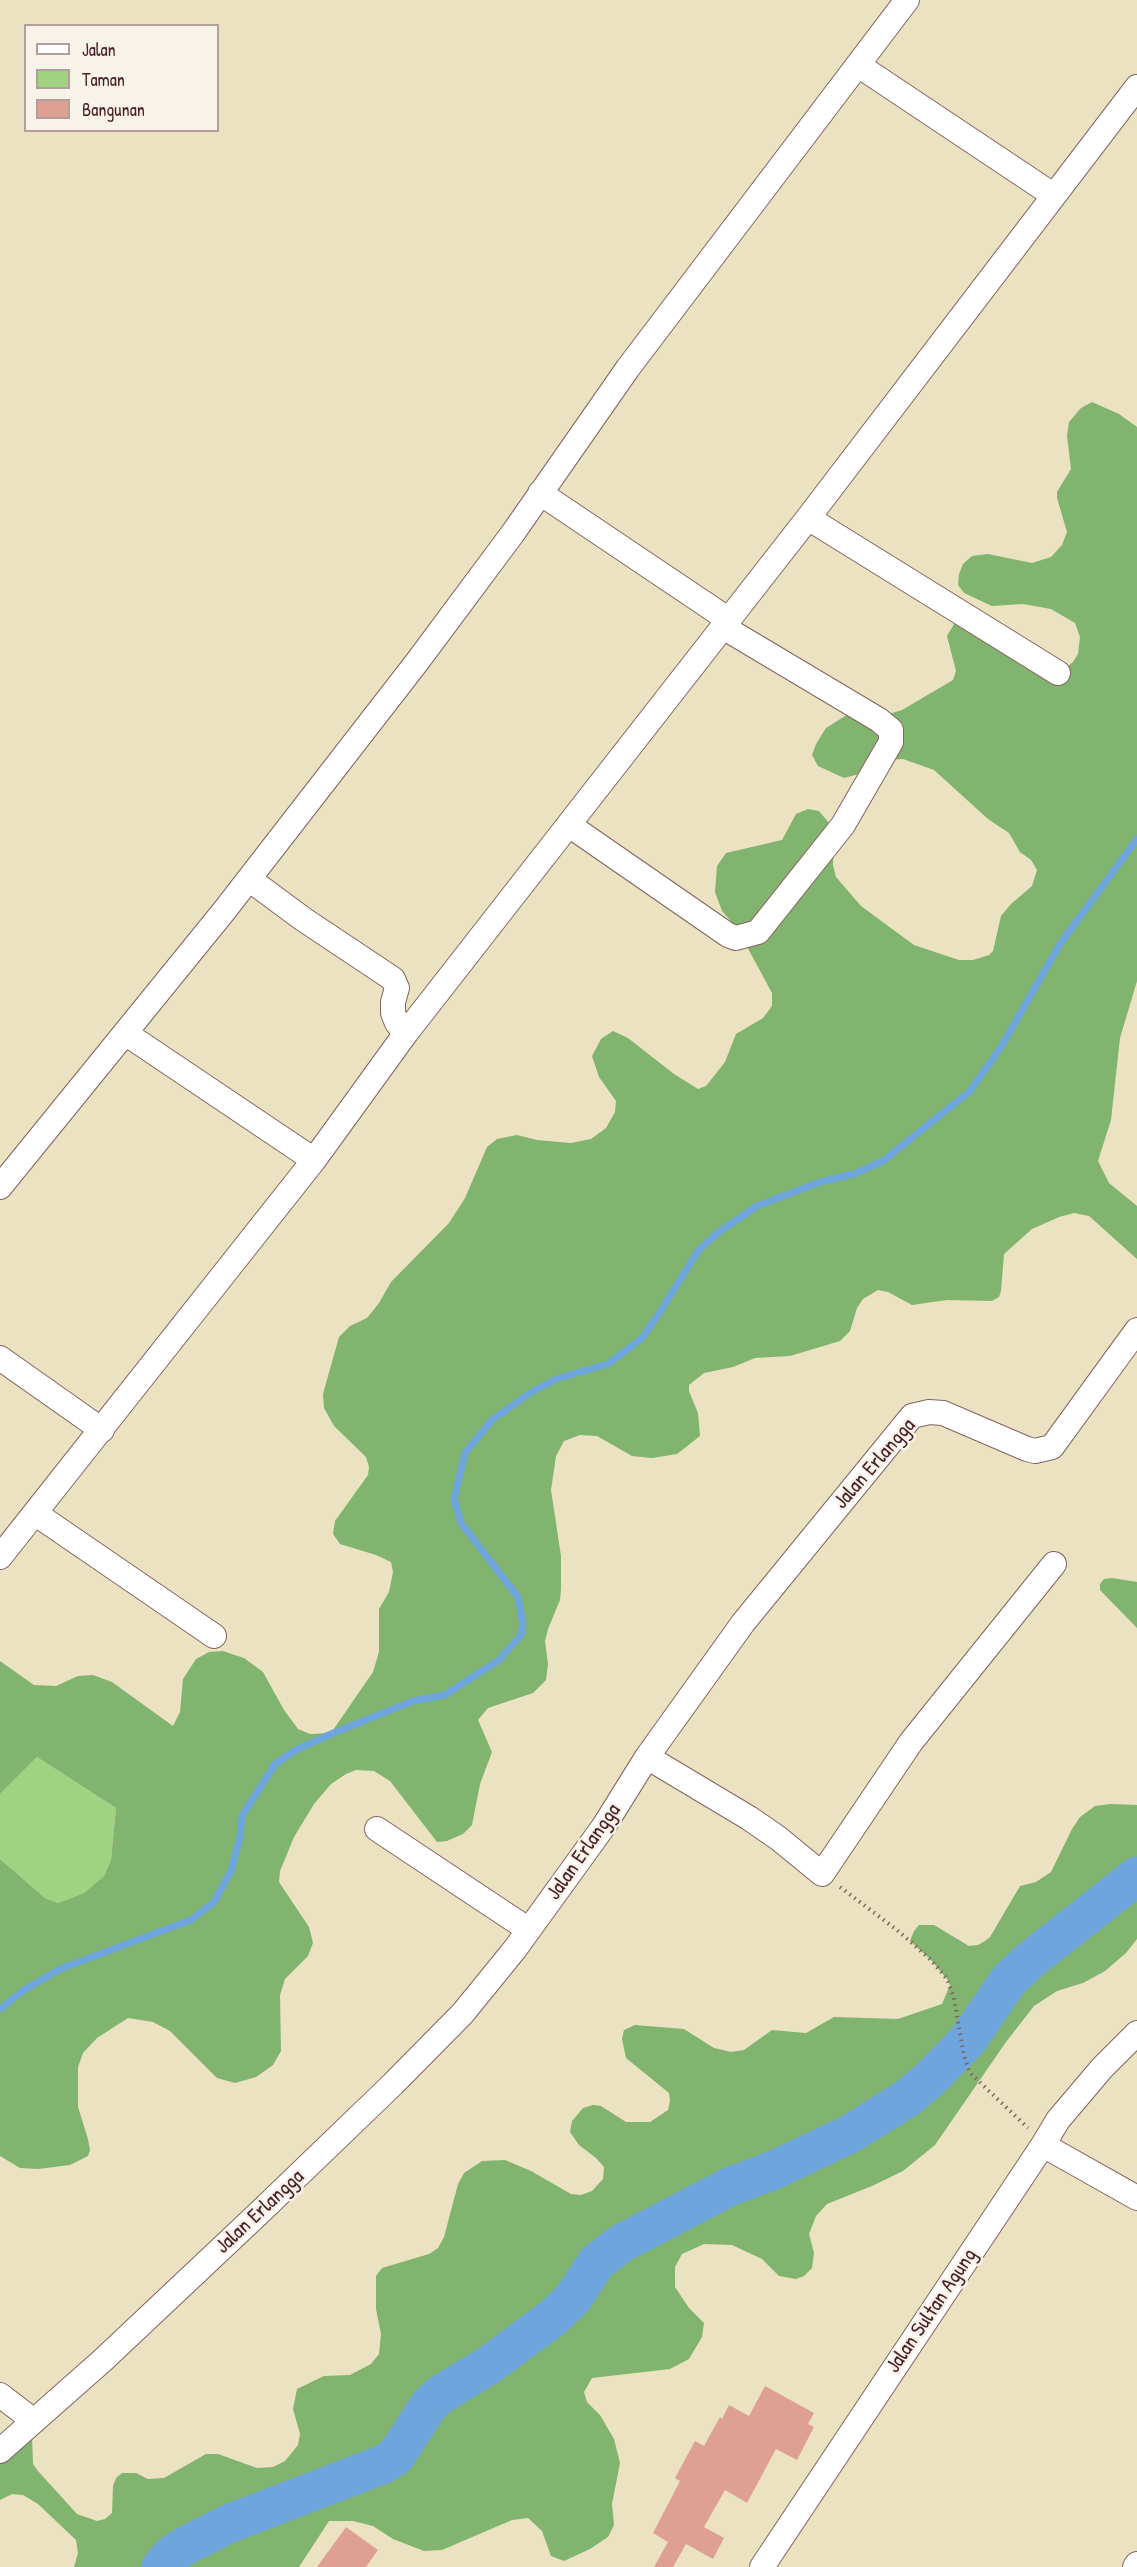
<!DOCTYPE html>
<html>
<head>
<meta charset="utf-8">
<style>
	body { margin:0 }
	#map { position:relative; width:1137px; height:2567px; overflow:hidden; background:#ebe2c1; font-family:"Patrick Hand",sans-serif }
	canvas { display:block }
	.legend { position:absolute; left:24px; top:24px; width:195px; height:108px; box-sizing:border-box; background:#f7f3e8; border:2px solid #b29e9c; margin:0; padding:8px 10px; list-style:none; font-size:18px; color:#4a1f2b }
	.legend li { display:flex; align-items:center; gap:12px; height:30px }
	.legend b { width:30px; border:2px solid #b29e9c }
</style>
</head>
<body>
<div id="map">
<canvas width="1137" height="2567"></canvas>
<ul class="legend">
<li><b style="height:8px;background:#fff"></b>Jalan</li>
<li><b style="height:16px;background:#a0d281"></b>Taman</li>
<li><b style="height:16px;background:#dfa094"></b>Bangunan</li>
</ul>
</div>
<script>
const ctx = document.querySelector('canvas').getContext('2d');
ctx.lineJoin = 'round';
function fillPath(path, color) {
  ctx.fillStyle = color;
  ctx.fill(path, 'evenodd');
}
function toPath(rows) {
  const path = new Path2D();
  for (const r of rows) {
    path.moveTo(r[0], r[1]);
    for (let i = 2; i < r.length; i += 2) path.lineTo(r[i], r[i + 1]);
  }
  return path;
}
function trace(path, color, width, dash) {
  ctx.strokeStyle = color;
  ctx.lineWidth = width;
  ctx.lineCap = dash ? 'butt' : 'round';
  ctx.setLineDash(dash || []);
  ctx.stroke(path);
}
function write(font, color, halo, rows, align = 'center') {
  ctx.font = font + ' "Patrick Hand",sans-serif';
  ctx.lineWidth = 5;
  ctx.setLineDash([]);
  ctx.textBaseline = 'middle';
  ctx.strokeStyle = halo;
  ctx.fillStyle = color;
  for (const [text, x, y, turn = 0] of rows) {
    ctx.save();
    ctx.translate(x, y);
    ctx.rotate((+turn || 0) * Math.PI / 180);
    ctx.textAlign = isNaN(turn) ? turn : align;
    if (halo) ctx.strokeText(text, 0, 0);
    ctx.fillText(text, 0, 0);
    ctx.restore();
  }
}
fillPath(toPath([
	[37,1757,116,1808,111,1860,104,1876,84,1893,58,1903,45,1898,0,1859,0,1794]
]), '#a0d281');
fillPath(toPath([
	[1092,402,1119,414,1137,427,1137,981,1120,1038,1111,1120,1098,1161,1109,1183,1137,1206,1137,1259,1089,1216,1074,1213,1059,1217,1032,1229,1004,1254,1001,1291,999,1297,992,1301,947,1300,912,1305,888,1292,878,1290,863,1299,857,1308,850,1331,840,1341,790,1356,755,1358,733,1367,704,1373,689,1385,689,1391,698,1413,700,1436,677,1454,652,1458,632,1456,597,1436,580,1435,564,1441,556,1456,551,1490,561,1556,561,1589,560,1600,548,1629,545,1641,548,1664,546,1680,533,1693,488,1708,478,1720,492,1752,480,1784,472,1825,463,1834,447,1841,437,1842,390,1781,374,1771,356,1770,346,1774,331,1784,314,1804,294,1837,280,1871,279,1882,309,1927,313,1943,308,1956,285,1979,280,1995,281,2051,273,2065,256,2077,235,2083,217,2078,170,2031,153,2022,128,2018,97,2038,83,2053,78,2067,78,2107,88,2139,90,2150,88,2156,70,2165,38,2169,20,2168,0,2156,0,1859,45,1898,58,1903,84,1893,104,1876,111,1860,116,1808,37,1757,0,1794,0,1661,34,1685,56,1686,78,1676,93,1675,112,1682,173,1726,180,1712,183,1679,196,1659,209,1652,223,1651,244,1658,263,1672,284,1710,298,1729,310,1734,331,1733,373,1672,379,1652,379,1609,389,1592,393,1572,391,1562,376,1555,340,1544,333,1534,335,1521,368,1475,369,1467,366,1457,334,1426,324,1408,323,1394,339,1337,350,1326,367,1318,379,1303,391,1282,449,1223,465,1198,487,1147,497,1139,517,1135,537,1140,571,1143,591,1139,606,1128,615,1112,616,1101,599,1077,592,1056,601,1039,613,1031,628,1038,674,1074,698,1089,706,1086,725,1062,736,1034,763,1018,772,1006,772,993,737,928,722,911,715,892,717,866,726,853,782,840,796,814,808,809,819,811,829,823,834,839,833,865,836,877,861,906,914,945,959,960,973,960,989,955,993,951,1001,916,1011,904,1032,886,1037,870,1031,860,1020,852,1009,833,988,819,934,770,903,759,889,760,863,773,844,778,818,766,812,755,816,744,826,728,845,716,860,712,889,714,902,710,953,680,956,671,947,636,954,624,963,616,1055,677,1073,662,1078,654,1080,637,1075,623,1051,609,1023,604,992,606,964,593,958,585,959,574,963,564,972,556,988,554,1032,563,1051,557,1062,545,1067,532,1057,498,1057,492,1071,469,1067,436,1069,422,1081,408],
	[1112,1578,1137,1582,1137,1628,1100,1590,1100,1584,1104,1579],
	[1110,1804,1137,1805,1137,1939,1126,1953,1105,1971,1083,1983,1057,1991,1034,2006,1006,2042,935,2145,903,2171,872,2186,827,2204,816,2216,809,2234,814,2253,812,2268,804,2276,796,2279,779,2276,762,2259,732,2245,704,2244,682,2254,675,2267,675,2287,689,2308,704,2323,702,2337,689,2359,670,2369,592,2378,584,2392,587,2402,600,2415,614,2439,620,2463,612,2504,614,2525,608,2537,590,2549,564,2561,551,2556,542,2531,528,2518,512,2520,442,2550,424,2551,393,2539,373,2526,353,2521,329,2521,299,2567,74,2567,78,2553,76,2540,38,2504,23,2495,12,2494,0,2500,0,2451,32,2434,33,2464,38,2471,77,2514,97,2521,105,2519,112,2513,113,2486,116,2478,122,2473,136,2473,148,2479,164,2478,206,2454,218,2454,257,2468,273,2467,285,2461,298,2445,300,2434,293,2409,297,2389,324,2376,350,2375,371,2364,379,2354,381,2334,376,2309,376,2276,382,2268,429,2254,438,2248,444,2237,458,2184,464,2173,482,2161,505,2160,531,2171,571,2194,581,2195,592,2191,603,2179,604,2167,596,2158,579,2145,570,2132,572,2121,583,2108,593,2105,601,2106,626,2122,650,2122,668,2110,670,2101,669,2093,626,2058,622,2039,624,2030,635,2025,684,2029,714,2048,731,2052,744,2050,772,2030,806,2033,834,2017,898,2019,942,2004,950,1985,947,1979,931,1960,910,1941,914,1931,919,1925,934,1925,969,1946,978,1945,985,1941,990,1937,1020,1886,1036,1882,1051,1872,1072,1829,1080,1817,1095,1806]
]), '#80b46f');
trace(toPath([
	[0,2009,24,1990,60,1969,191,1920,214,1902,231,1871,240,1837,242,1816,275,1764,296,1750,331,1734,413,1701,445,1695,499,1660,521,1635,523,1624,518,1597,461,1523,454,1499,465,1453,492,1420,530,1393,556,1379,608,1364,642,1338,660,1312,698,1251,716,1234,757,1206,820,1182,854,1174,883,1161,970,1091,1001,1047,1060,944,1137,839]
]), '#6ea5dc', 7);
trace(toPath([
	[161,2567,170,2556,183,2547,228,2524,384,2464,396,2456,429,2405,440,2395,489,2365,554,2317,574,2297,596,2263,620,2244,729,2187,774,2170,850,2134,906,2099,930,2079,968,2040,1009,1980,1029,1961,1137,1876]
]), '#6ea5dc', 39);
fillPath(toPath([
	[765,2386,814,2413,808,2424,814,2427,797,2460,776,2449,747,2503,725,2490,704,2527,724,2538,713,2559,686,2544,673,2567,654,2567,668,2542,653,2533,680,2481,675,2478,695,2441,704,2446,720,2417,722,2419,729,2405,749,2416],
	[346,2527,378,2550,366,2567,317,2567]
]), '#dfa094');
const minor = toPath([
	[858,65,1053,195],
	[540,493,729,620],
	[808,518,1058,673],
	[569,825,728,935,736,938,758,932,843,825,891,742,891,730,879,720,723,627],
	[249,879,303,919,393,979,397,988,393,1002,393,1013,397,1023,406,1033],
	[125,1033,314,1160],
	[0,1187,224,911,417,662,513,533,628,368,907,0],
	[0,1358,102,1430],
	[36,1514,214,1636],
	[0,1557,314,1160,406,1033,808,518,1137,87],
	[647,1757,749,1818,778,1838,822,1874,911,1742,1054,1564],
	[377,1829,529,1930],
	[1043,2145,1058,2120,1102,2068,1137,2033],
	[0,2395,34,2421],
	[0,2451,103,2360,259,2213,393,2084,463,2013,515,1949,604,1826,647,1757,743,1623,912,1416,929,1412,943,1413,1027,1449,1035,1451,1052,1447,1137,1330],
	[762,2567,1043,2145,1137,2198],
	[1135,2567,1137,2564]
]);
trace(minor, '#826360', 26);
trace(toPath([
	[840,1887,897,1930,931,1960,947,1979,954,1998,964,2056,970,2073,1028,2128]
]), '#826360', 4, [1.5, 4.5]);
trace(minor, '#fff', 24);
write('21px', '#4a1f2b', '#f7f3e8', [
	["Jalan Erlangga",875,1464,-49],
	["Jalan Erlangga",584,1852,-55],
	["Jalan Erlangga",260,2212,-43],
	["Jalan Sultan Agung",932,2311,-56]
]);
</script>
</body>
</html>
